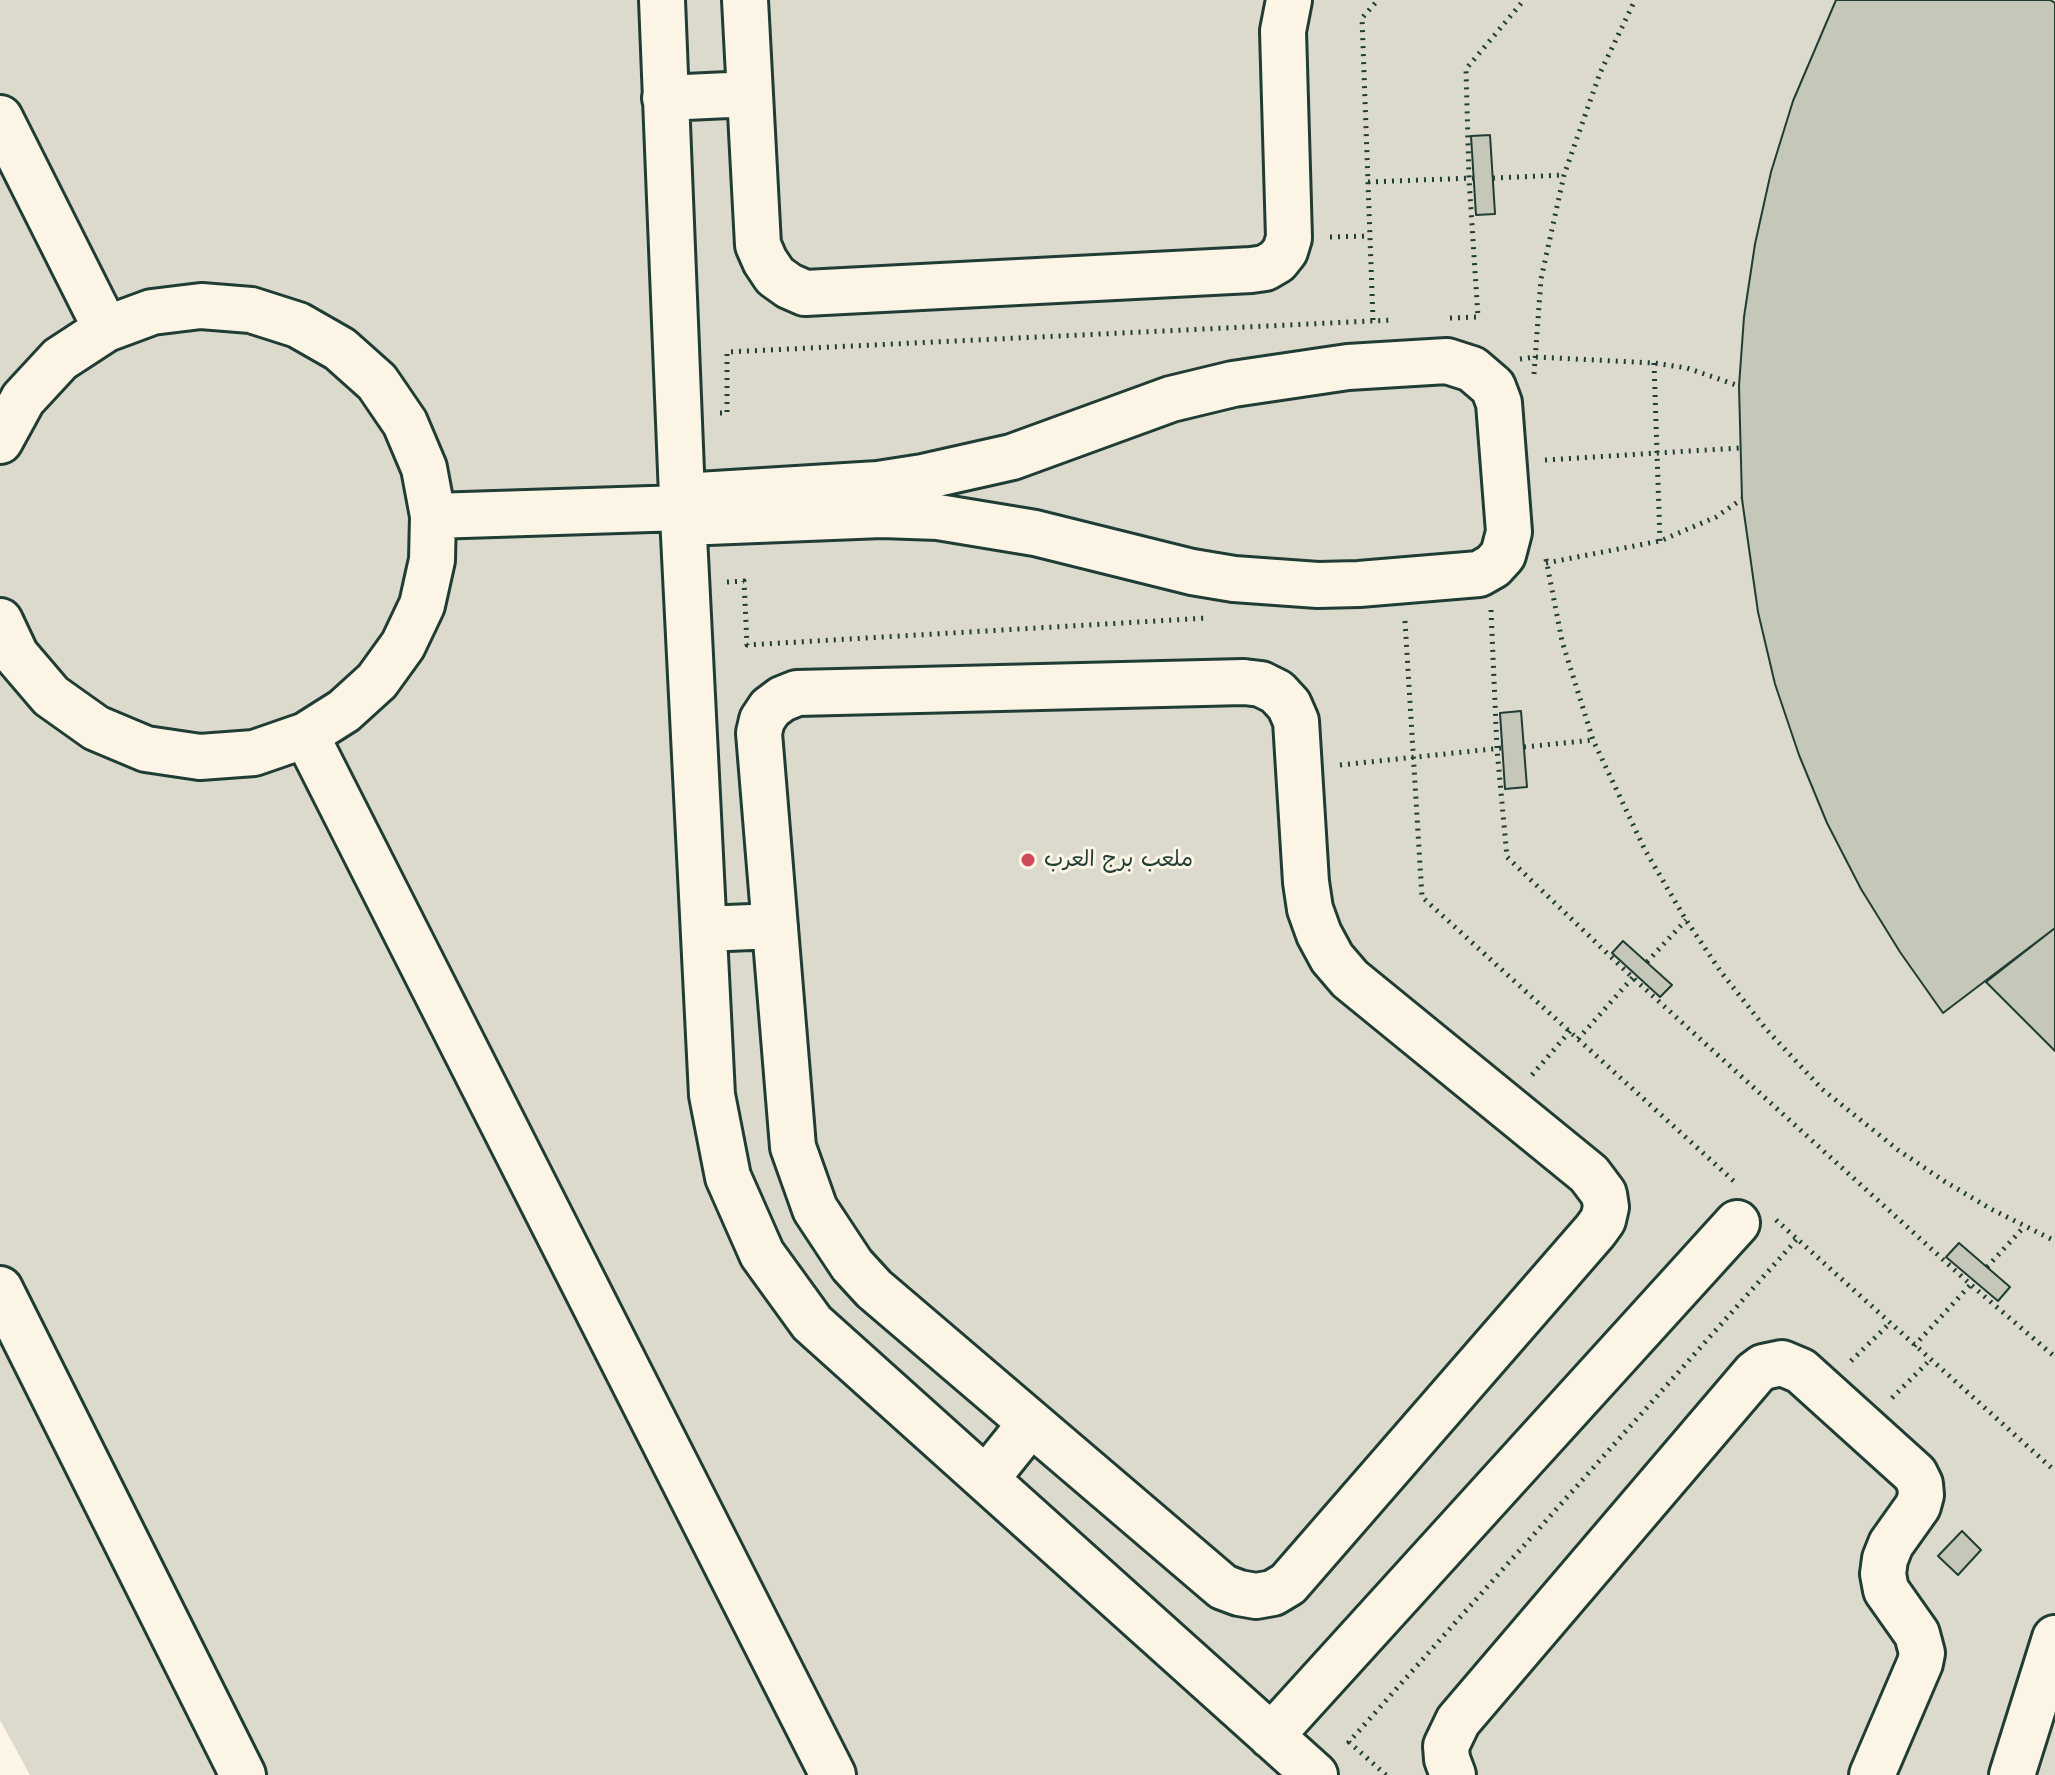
<!DOCTYPE html>
<html>
<head>
<meta charset="utf-8">
<style>
	body { margin:0 }
	canvas { display:block; background:#fcf5e5 }
</style>
</head>
<body>
<canvas width="2055" height="1775"></canvas>
<script>
const ctx = document.querySelector('canvas').getContext('2d');
ctx.lineJoin = 'round';
function fillPath(path, color) {
  ctx.fillStyle = color;
  ctx.fill(path, 'evenodd');
}
function toPath(rows) {
  const path = new Path2D();
  for (const r of rows) {
    path.moveTo(r[0], r[1]);
    for (let i = 2; i < r.length; i += 2) path.lineTo(r[i], r[i + 1]);
  }
  return path;
}
function trace(path, color, width, dash) {
  ctx.strokeStyle = color;
  ctx.lineWidth = width;
  ctx.lineCap = dash ? 'butt' : 'round';
  ctx.setLineDash(dash || []);
  ctx.stroke(path);
}
function write(font, color, halo, rows, align = 'center') {
  ctx.font = font + ' "Shantell Sans","Playpen Sans Arabic",sans-serif';
  ctx.lineWidth = 6;
  ctx.setLineDash([]);
  ctx.textBaseline = 'middle';
  ctx.strokeStyle = halo;
  ctx.fillStyle = color;
  for (const [text, x, y, turn = 0] of rows) {
    ctx.save();
    ctx.translate(x, y);
    ctx.rotate((+turn || 0) * Math.PI / 180);
    ctx.textAlign = isNaN(turn) ? turn : align;
    if (halo) ctx.strokeText(text, 0, 0);
    ctx.fillText(text, 0, 0);
    ctx.restore();
  }
}
fillPath(toPath([
	[0,0,2055,0,2055,1775,30,1775,0,1720]
]), '#dcdacc');
const building = toPath([
	[1836,0,2050,0,2055,3,2055,928,1943,1013,1900,952,1861,889,1827,823,1799,755,1775,684,1758,612,1742,499,1739,386,1744,317,1755,244,1771,172,1793,101,1836,0],
	[1490,135,1495,214,1476,215,1471,136,1490,135],
	[1521,711,1527,787,1505,789,1500,713,1521,711],
	[2055,928,2055,1051,1986,982,2055,928],
	[1623,941,1672,985,1660,997,1612,953,1623,941],
	[1959,1243,2010,1287,1998,1301,1946,1257,1959,1243],
	[1962,1531,1981,1550,1958,1575,1938,1556,1962,1531]
]);
fillPath(building, '#c5c7b9');
trace(building, '#1f3d34', 2);
const minor = toPath([
	[662,0,682,496,712,1095,728,1177,762,1254,812,1323,1315,1775],
	[745,0,758,245,765,261,775,276,789,286,805,293,1251,270,1265,268,1277,261,1285,251,1289,238,1283,31,1289,0],
	[665,98,750,94],
	[0,118,106,329],
	[0,441,23,399,60,359,106,329,152,312,201,306,251,310,298,325,340,349,377,382,405,423,424,468,433,516,432,560,422,605,403,645,377,681,344,711,306,735,254,753,200,757,146,749,96,728,51,696,16,655,0,621],
	[682,496,878,484,923,477,1012,457,1171,399,1233,384,1348,367,1447,361,1472,369,1493,387,1499,403,1509,532,1503,555,1493,566,1479,574,1359,584,1318,585,1234,579,1192,572,1035,533,938,517,882,515,683,523],
	[433,516,682,508],
	[1244,682,1261,684,1277,692,1289,705,1296,721,1306,882,1310,909,1319,934,1332,958,1350,979,1589,1174,1604,1194,1606,1207,1603,1220,1595,1231,1288,1584,1273,1593,1256,1596,1239,1593,1223,1587,874,1289,852,1265,815,1209,793,1147,759,733,762,720,770,708,782,699,797,693,1244,682],
	[306,735,833,1775],
	[704,929,775,926],
	[0,1289,243,1775],
	[986,1479,1031,1423],
	[1271,1736,1737,1223],
	[1453,1775,1447,1759,1446,1746,1458,1721,1755,1373,1763,1367,1782,1363,1801,1371,1915,1474,1920,1484,1921,1495,1918,1506,1891,1544,1885,1559,1883,1574,1886,1590,1917,1634,1922,1653,1920,1663,1872,1775],
	[2012,1775,2055,1638]
]);
trace(minor, '#1f3d34', 50);
trace(toPath([
	[1493,178,1564,175],
	[1368,182,1473,178],
	[1330,237,1370,236],
	[1450,318,1478,317,1469,179,1466,69,1524,0],
	[1373,320,1362,18,1378,0],
	[1520,359,1535,357,1654,363,1687,368,1739,386],
	[1654,363,1660,541],
	[1534,374,1541,279,1564,175,1600,73,1635,0],
	[720,413,727,413,727,352,1392,320],
	[1545,460,1739,448],
	[1546,559,1562,641,1593,740,1645,850,1686,920,1721,972,1766,1029,1822,1089,1898,1150,1944,1181,1991,1209,2055,1241],
	[1546,563,1660,541,1716,517,1742,499],
	[727,582,744,581,747,645,1207,618],
	[1491,610,1497,749,1507,857,1633,978,1970,1284,2055,1357],
	[1405,621,1422,897,1737,1184],
	[1524,747,1593,740],
	[1340,765,1502,748],
	[1647,962,1686,920],
	[1578,1039,1635,975],
	[1532,1075,1570,1031],
	[1776,1220,2055,1471],
	[1987,1267,2024,1227],
	[1914,1346,1974,1281],
	[1851,1361,1890,1323],
	[1892,1398,1930,1360],
	[1386,1775,1349,1742,1797,1239]
]), '#1f3d34', 5, [2, 6]);
trace(minor, '#fcf5e5', 44);
for (const [x, y, r, color] of [
	[1028,860,8,"#d1495b"]
]) {
  const dot = new Path2D();
  dot.arc(x, y, r, 0, 2 * Math.PI);
  ctx.fillStyle = color;
  ctx.fill(dot);
  trace(dot, '#fcf5e5', 3);
}
write('22px', '#1f3d34', '#fcf5e5', [
	["ملعب برج العرب",1044,860]
], 'left');
</script>
</body>
</html>
